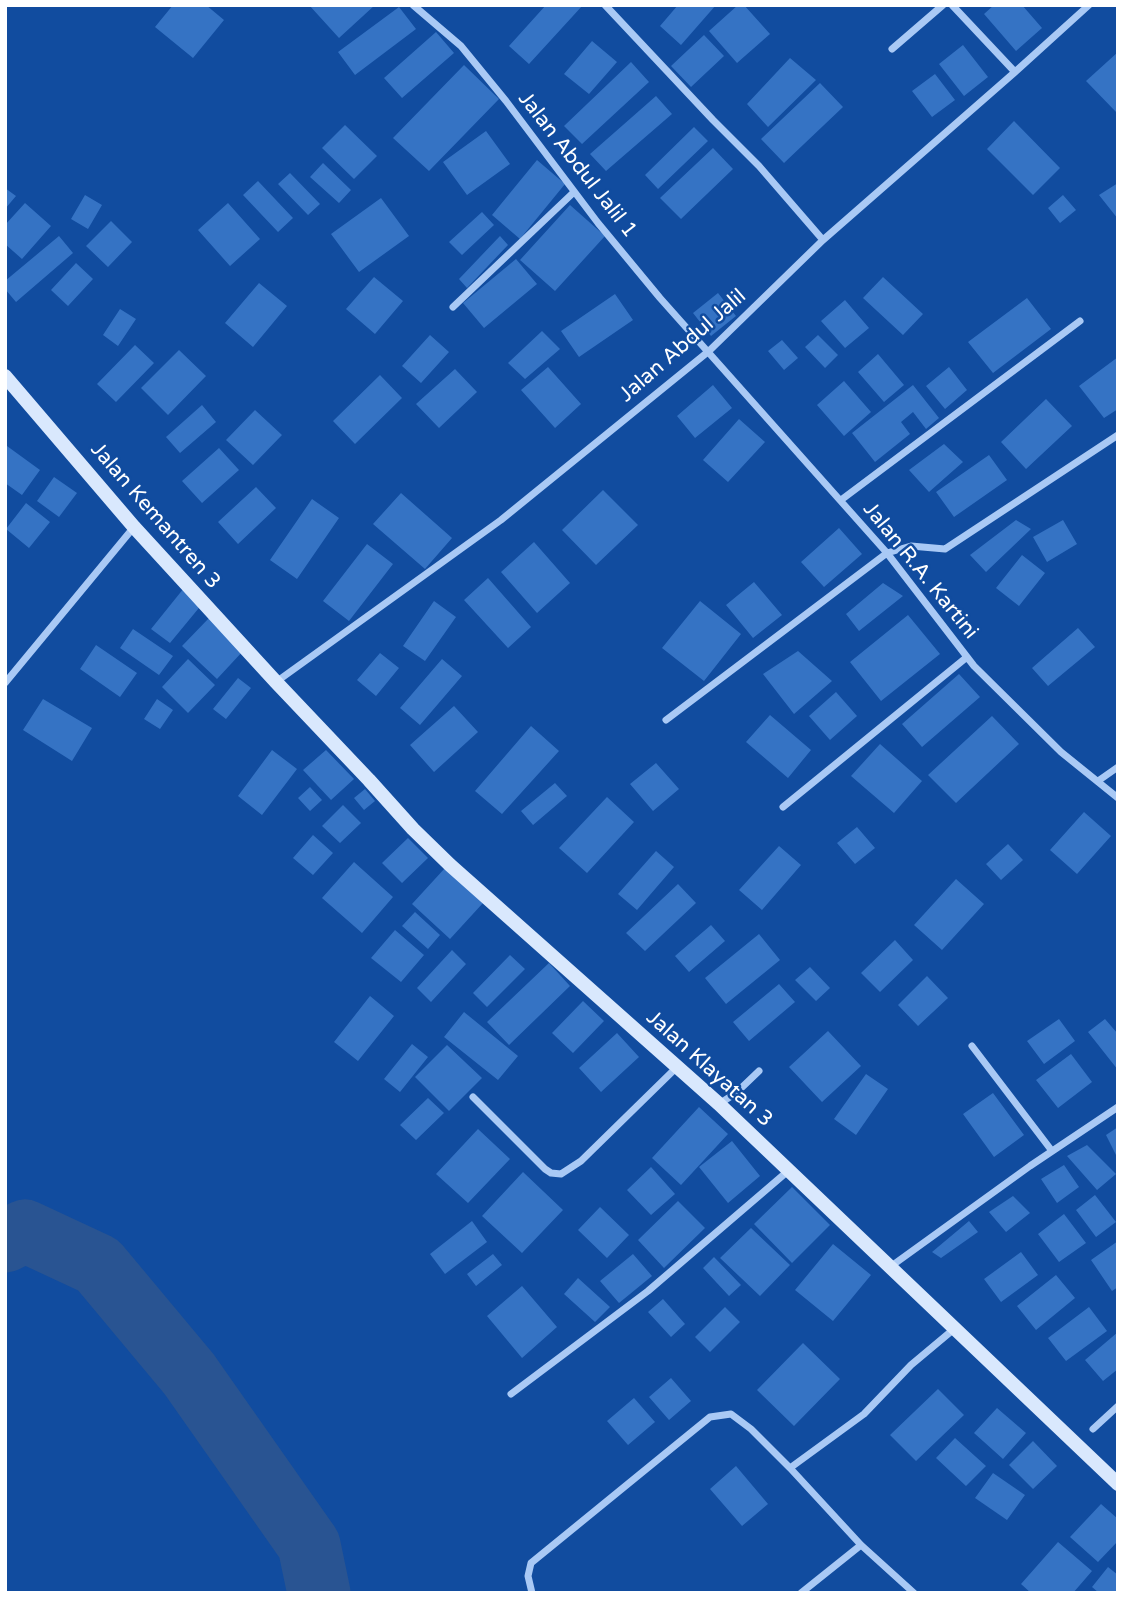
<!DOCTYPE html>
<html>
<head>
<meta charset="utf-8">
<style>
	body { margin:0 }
	#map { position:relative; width:1123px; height:1598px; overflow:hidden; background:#114c9f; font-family:"Varela Round",sans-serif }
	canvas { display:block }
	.frame { position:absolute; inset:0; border:7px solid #fff; pointer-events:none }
</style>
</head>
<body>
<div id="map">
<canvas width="1123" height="1598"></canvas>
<div class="frame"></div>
</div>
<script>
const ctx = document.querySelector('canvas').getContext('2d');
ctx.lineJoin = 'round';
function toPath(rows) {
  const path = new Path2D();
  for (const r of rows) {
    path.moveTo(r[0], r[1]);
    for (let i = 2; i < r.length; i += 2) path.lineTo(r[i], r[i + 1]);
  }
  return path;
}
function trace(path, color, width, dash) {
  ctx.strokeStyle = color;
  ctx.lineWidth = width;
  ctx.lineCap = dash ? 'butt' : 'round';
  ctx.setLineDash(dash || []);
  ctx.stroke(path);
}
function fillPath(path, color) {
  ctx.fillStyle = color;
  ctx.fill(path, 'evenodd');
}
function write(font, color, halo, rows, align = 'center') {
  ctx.font = font + ' "Varela Round",sans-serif';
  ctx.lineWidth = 5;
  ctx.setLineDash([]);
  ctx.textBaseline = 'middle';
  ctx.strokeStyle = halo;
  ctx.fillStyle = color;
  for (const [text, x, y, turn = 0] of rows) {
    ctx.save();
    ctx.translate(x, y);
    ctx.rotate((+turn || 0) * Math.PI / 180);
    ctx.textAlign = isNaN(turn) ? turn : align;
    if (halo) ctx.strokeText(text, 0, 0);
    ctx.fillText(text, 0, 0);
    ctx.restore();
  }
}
trace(toPath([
	[5,1241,25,1231,98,1265,189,1374,309,1545,319,1593]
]), '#295492', 63);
fillPath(toPath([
	[173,5,206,5,224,20,193,58,155,27],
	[309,5,375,5,339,38],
	[546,5,583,5,529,64,509,46],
	[678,5,716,5,681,45,660,26],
	[738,5,744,5,770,34,737,63,709,31],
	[994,5,1022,5,1042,28,1016,51,984,14],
	[399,7,416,29,355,75,338,52],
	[436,32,454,53,402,98,384,78],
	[704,35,724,56,691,87,671,66],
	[592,41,617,62,589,94,564,74],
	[963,45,988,77,964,96,939,64],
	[1118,52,1118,114,1086,81],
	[790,58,816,80,768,127,747,104],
	[631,62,649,82,582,144,564,126],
	[464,65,499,99,429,171,393,138],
	[935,74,955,100,932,117,912,91],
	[820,83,843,107,784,163,761,139],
	[656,96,672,114,606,171,590,154],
	[1014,121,1060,168,1033,195,987,149],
	[345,125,377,156,354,179,322,148],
	[694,127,708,141,658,189,645,175],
	[486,131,510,164,467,195,443,162],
	[713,148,733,169,681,219,660,198],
	[537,160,565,184,520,239,492,215],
	[323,163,351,190,339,203,310,177],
	[290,173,320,204,308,215,278,184],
	[258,181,293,218,278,232,243,195],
	[1118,183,1118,219,1099,195],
	[5,188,16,196,5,209],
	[85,195,102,205,88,229,71,219],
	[1063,195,1076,210,1060,223,1048,208],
	[381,198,409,236,359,272,331,234],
	[25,203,51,226,22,259,5,244,5,225],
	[228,203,260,239,230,266,198,230],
	[570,205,605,236,555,291,520,260],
	[482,212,494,225,462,255,449,242],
	[111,221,132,242,108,267,86,246],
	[59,236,73,253,16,302,5,289,5,281],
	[500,236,508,245,467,288,459,279],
	[516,259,537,284,484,328,463,303],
	[76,263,93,279,68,306,51,290],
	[374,277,403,301,375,334,346,309],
	[883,277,923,314,903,335,863,298],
	[259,283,287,306,253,347,225,323],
	[718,293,736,316,711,336,693,313],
	[615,294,633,320,579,357,561,331],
	[1027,298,1051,329,993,373,968,342],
	[845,300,869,328,845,348,821,321],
	[120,309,136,319,118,346,103,335],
	[542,331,560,349,525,379,508,363],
	[430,335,449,352,421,383,402,366],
	[818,335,838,355,825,368,805,347],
	[782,340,798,358,784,370,768,351],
	[135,345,154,363,116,402,97,384],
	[179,350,206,376,168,415,141,388],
	[878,354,904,385,884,402,858,372],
	[1118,357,1118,409,1104,418,1079,386],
	[548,367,581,404,555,428,521,390],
	[949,367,967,390,945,409,926,386],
	[455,369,477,392,439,428,416,404],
	[380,375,402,398,355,444,333,421],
	[844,381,871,412,844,436,817,405],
	[713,385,732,408,695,438,677,416],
	[913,385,939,418,926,429,913,412,901,422,910,434,875,462,852,433],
	[1046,399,1072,426,1026,469,1001,442],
	[202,405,216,422,180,453,166,437],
	[255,410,282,435,253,465,226,440],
	[739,419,765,442,728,482,703,460],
	[944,444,963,462,929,492,909,470],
	[7,446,40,470,22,495,5,483,5,448],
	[219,448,239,470,202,503,182,481],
	[989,455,1007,480,954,517,936,492],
	[54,477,77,493,59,517,37,501],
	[256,487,276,508,238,544,218,522],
	[603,490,638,525,596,565,562,530],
	[401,493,452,538,425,569,373,524],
	[312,499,339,518,297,579,270,560],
	[26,503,50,522,29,548,6,529],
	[1016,520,1031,529,986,572,970,555],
	[1063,520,1077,544,1047,562,1033,537],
	[839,528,862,554,824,587,801,562],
	[534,542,570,583,537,613,501,572],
	[367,544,393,564,349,621,323,601],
	[1022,555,1045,573,1019,606,996,588],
	[488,578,531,627,508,648,464,600],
	[754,582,782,615,753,638,726,605],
	[883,583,903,596,859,631,846,614],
	[184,588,203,603,170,643,151,629],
	[434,601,456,617,425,661,403,646],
	[700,601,741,634,704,681,662,648],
	[908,615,940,654,881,701,850,662],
	[209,618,243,651,217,679,182,646],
	[1078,628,1095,647,1048,686,1032,668],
	[133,629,173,656,159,675,120,648],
	[96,645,137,673,120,697,80,669],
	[798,651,832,681,794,714,763,674],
	[380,653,399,668,376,696,357,680],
	[188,659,215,685,188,713,162,687],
	[442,659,462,676,420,725,400,708],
	[959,674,980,697,922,747,902,724],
	[238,678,251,688,226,719,213,709],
	[836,692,857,716,830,740,809,716],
	[43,699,92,728,72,761,23,730],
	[157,699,173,710,160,729,144,719],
	[454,706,478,732,434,772,410,745],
	[770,715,811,750,788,778,746,742],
	[992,716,1019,744,956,803,928,775],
	[531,726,559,751,502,814,475,791],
	[880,744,922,781,894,813,851,776],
	[272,750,297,769,262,815,238,796],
	[326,750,354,779,331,800,303,770],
	[656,763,679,789,653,811,630,784],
	[555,783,567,796,533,825,521,811],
	[310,787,322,800,310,811,298,798],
	[365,789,375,801,364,810,354,798],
	[607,797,634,822,587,873,559,848],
	[343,805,361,823,340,843,322,826],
	[1084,812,1111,836,1077,874,1050,850],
	[857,827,875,848,855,864,837,843],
	[313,835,333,853,313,875,293,858],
	[408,838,428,858,402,883,382,863],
	[1008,844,1023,860,1001,880,986,864],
	[779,846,801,865,762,910,739,890],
	[656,851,674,867,637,910,618,894],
	[354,862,393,897,362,933,322,898],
	[445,868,483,903,450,939,412,904],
	[956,879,984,904,942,950,914,925],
	[678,884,696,903,645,951,626,933],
	[415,912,440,935,428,949,402,926],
	[711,925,725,941,689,972,675,956],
	[395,930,424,955,401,982,371,958],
	[759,934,780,960,726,1004,705,978],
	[895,940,913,960,880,992,861,973],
	[452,950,466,964,431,1002,417,988],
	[510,955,525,969,487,1007,473,993],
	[549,963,570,986,509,1045,487,1022],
	[810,967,830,988,816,1001,795,980],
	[927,976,948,998,918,1026,898,1005],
	[779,984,795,1002,749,1041,733,1022],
	[370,996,394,1016,358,1061,334,1042],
	[583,1001,604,1021,573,1053,552,1033],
	[464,1012,518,1056,498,1080,444,1037],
	[1059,1019,1075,1041,1044,1064,1027,1041],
	[1105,1019,1118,1034,1118,1070,1088,1032],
	[828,1031,861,1066,822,1102,789,1067],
	[617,1033,639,1057,601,1092,579,1068],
	[412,1044,428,1057,400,1092,384,1079],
	[447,1045,482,1078,449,1111,415,1077],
	[1071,1054,1092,1082,1058,1108,1036,1080],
	[866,1074,888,1089,856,1135,834,1119],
	[993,1093,1024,1135,994,1157,963,1114],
	[428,1098,444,1113,416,1140,400,1125],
	[699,1107,728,1134,681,1185,652,1158],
	[1118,1127,1118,1159,1106,1135],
	[478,1129,510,1159,468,1203,436,1174],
	[732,1141,760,1176,728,1203,699,1167],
	[1087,1145,1116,1174,1097,1190,1067,1156],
	[1064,1165,1079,1187,1057,1203,1041,1179],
	[651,1167,675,1194,651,1215,627,1190],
	[523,1172,563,1210,522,1253,482,1216],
	[792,1187,830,1225,792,1263,754,1224],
	[1095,1195,1116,1222,1096,1237,1076,1210],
	[1013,1196,1030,1213,1006,1232,989,1212],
	[678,1201,705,1228,664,1268,638,1240],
	[600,1207,629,1235,607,1258,578,1230],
	[1064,1214,1086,1243,1059,1262,1038,1234],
	[472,1221,487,1242,445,1274,430,1254],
	[969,1221,978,1232,941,1258,932,1252],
	[751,1228,790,1265,760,1296,720,1258],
	[1118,1241,1118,1287,1112,1291,1091,1260],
	[833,1244,871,1275,833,1321,795,1290],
	[1021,1252,1038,1275,1001,1302,984,1279],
	[493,1254,502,1265,476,1286,467,1274],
	[633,1254,652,1276,619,1303,600,1281],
	[714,1257,741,1285,729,1296,703,1268],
	[1056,1275,1075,1298,1036,1330,1017,1306],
	[578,1278,610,1307,595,1322,564,1294],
	[522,1286,557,1327,522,1358,487,1316],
	[663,1299,685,1324,671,1337,648,1312],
	[725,1307,740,1322,710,1352,695,1337],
	[1089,1307,1107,1331,1066,1361,1048,1338],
	[1118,1332,1118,1369,1103,1381,1085,1360],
	[803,1343,840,1379,794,1426,757,1390],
	[671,1378,691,1401,669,1420,649,1397],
	[938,1389,964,1415,916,1461,890,1435],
	[634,1398,655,1422,628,1445,607,1421],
	[997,1408,1026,1433,1003,1459,974,1433],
	[955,1438,986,1466,966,1486,936,1458],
	[1033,1441,1057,1466,1033,1489,1009,1465],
	[736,1466,768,1504,742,1526,710,1489],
	[993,1473,1025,1495,1007,1520,975,1498],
	[1101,1504,1118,1519,1118,1541,1098,1562,1070,1537],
	[1058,1542,1092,1571,1073,1593,1031,1593,1021,1584],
	[1108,1567,1118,1575,1118,1593,1099,1593,1092,1587]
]), '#3573c4');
trace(toPath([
	[413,5,461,46,506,101,598,223,660,298,887,553,974,666,1061,752,1118,798],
	[605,5,713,120,759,166,823,240],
	[952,5,1015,72],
	[892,49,943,5],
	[453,307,574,192],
	[841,500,1080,321],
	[276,682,501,520,709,351,823,240,1015,72,1089,5],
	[5,683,134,527],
	[666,720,887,553,911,546,945,549,1118,435],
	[1098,781,1118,767],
	[783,807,967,657],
	[972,1046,1052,1151],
	[473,1097,545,1169,551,1173,561,1174,581,1161,677,1067],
	[719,1104,736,1093,759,1071],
	[890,1267,1030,1166,1118,1107],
	[511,1394,648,1291,788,1171],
	[1093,1429,1118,1406],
	[790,1468,861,1545,914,1593],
	[532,1593,528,1576,531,1563,710,1417,731,1414,751,1429,790,1468,864,1414,911,1365,954,1329],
	[801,1593,861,1545]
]), '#a9c9f5', 7);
trace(toPath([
	[5,376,134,527,276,682,369,780,413,829,450,865,719,1104,1118,1484]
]), '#d9e8fd', 14);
write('21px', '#fff', '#114c9f', [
	["Jalan Abdul Jalil 1",577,165,52],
	["Jalan Abdul Jalil",683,346,-41],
	["Jalan Kemantren 3",155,516,49],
	["Jalan R.A. Kartini",920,571,51],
	["Jalan Klayatan 3",709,1069,42]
]);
</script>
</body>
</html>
